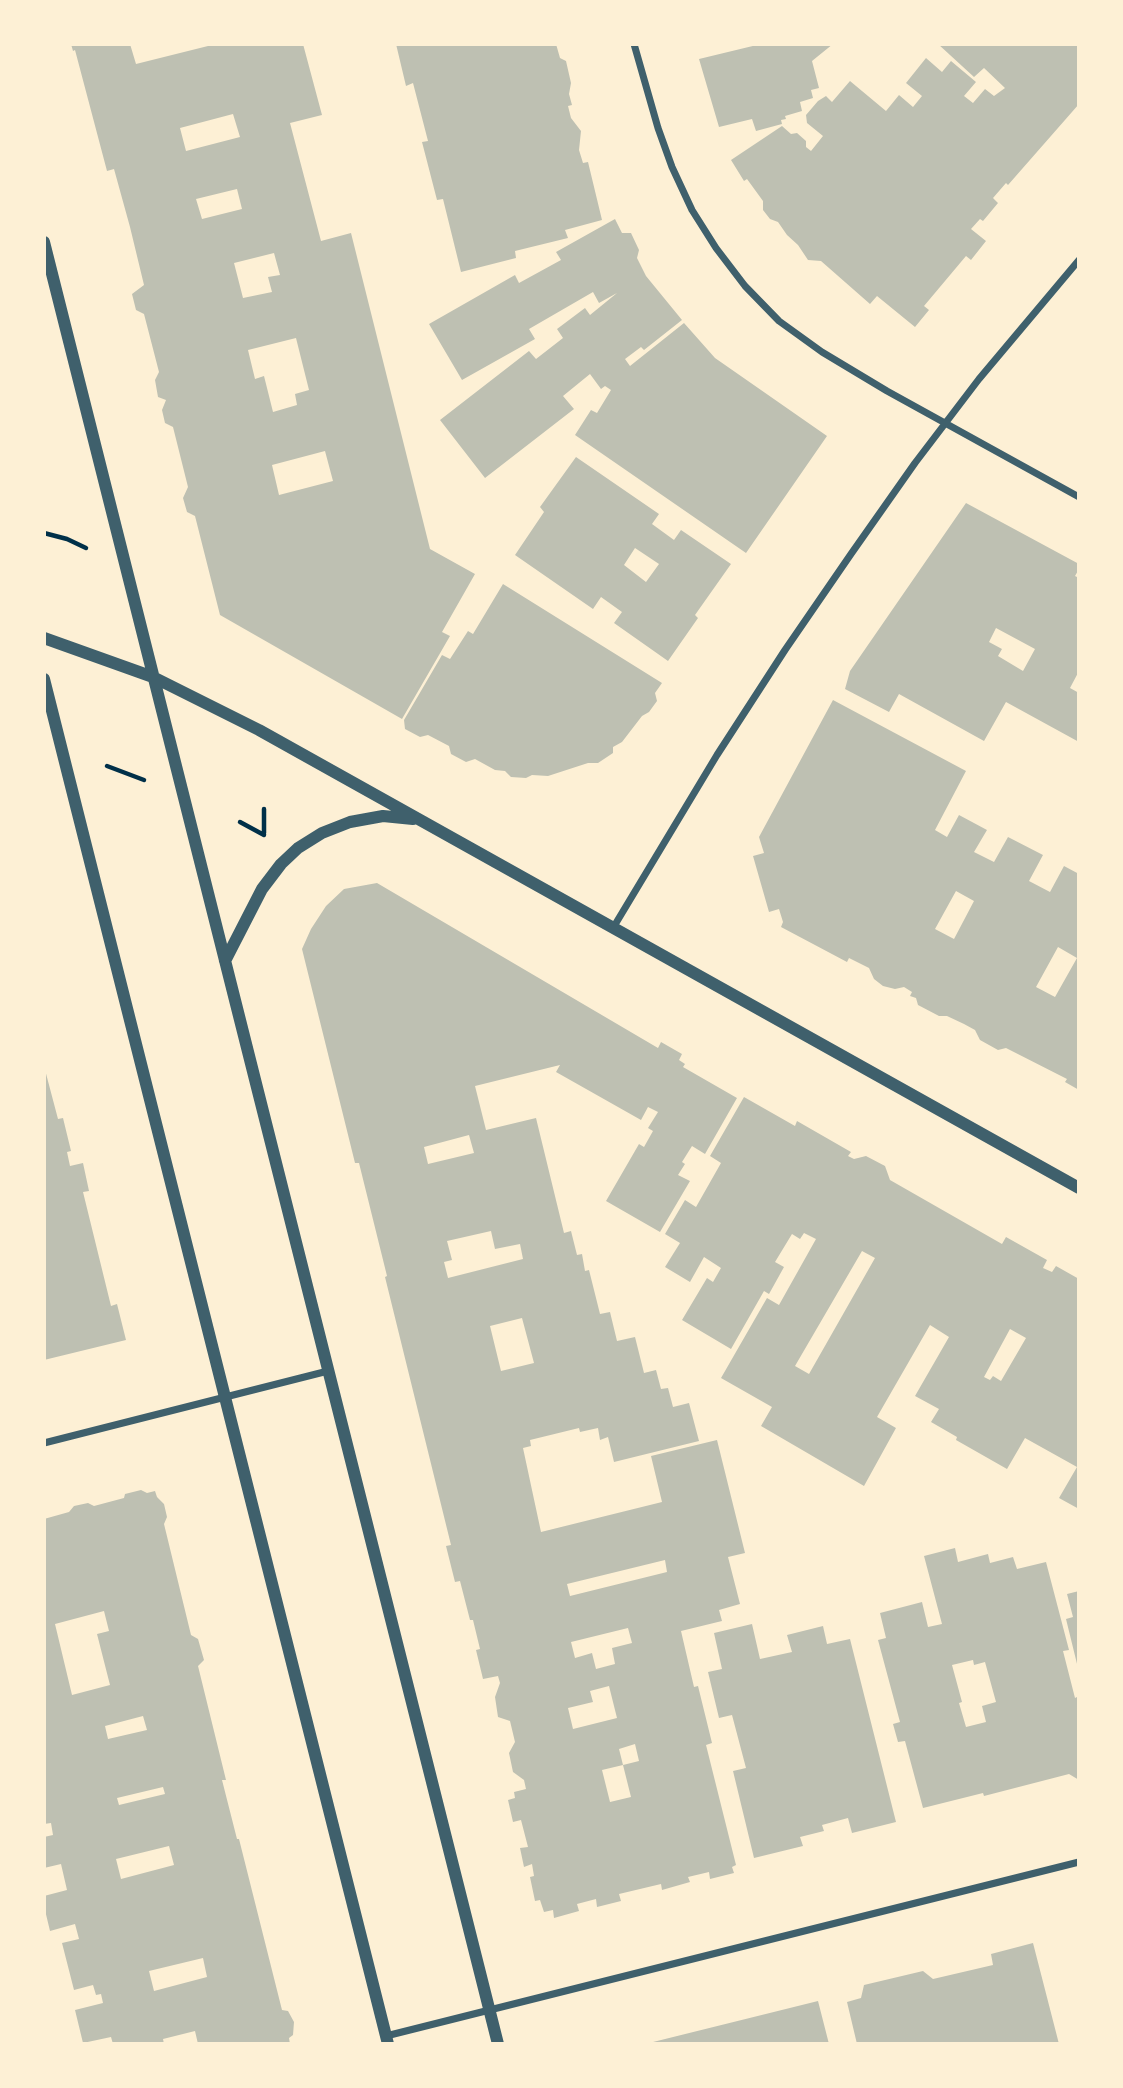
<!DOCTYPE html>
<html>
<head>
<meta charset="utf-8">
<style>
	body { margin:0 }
	#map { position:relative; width:1123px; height:2088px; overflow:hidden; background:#fdf0d5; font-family:Raleway,sans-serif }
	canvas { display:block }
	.frame { position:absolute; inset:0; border:46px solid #fdf0d5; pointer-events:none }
</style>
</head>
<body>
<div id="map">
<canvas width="1123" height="2088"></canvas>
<div class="frame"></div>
</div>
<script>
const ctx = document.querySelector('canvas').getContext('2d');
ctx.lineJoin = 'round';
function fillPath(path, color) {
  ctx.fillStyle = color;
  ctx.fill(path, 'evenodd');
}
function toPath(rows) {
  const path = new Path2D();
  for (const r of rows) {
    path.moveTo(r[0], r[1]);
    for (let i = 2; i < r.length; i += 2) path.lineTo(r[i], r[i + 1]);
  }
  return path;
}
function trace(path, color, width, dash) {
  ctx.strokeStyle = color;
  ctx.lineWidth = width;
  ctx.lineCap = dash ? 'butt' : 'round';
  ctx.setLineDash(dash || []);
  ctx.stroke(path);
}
fillPath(toPath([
	[71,44,130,44,136,64,216,44,303,44,322,115,290,123,321,241,351,233,430,549,475,574,442,632,450,636,402,719,220,615,195,516,187,512,183,498,188,487,173,427,165,423,162,410,166,400,158,397,155,380,159,372,144,314,136,310,132,294,144,285,130,227,114,169,107,171,75,50,73,51],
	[233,114,240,137,186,151,180,128],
	[237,189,242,209,202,219,196,199],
	[274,253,280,275,268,277,272,292,243,298,234,263],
	[296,338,309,390,295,394,297,405,273,412,264,376,255,379,248,350],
	[325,451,333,481,279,495,272,465],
	[396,44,556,44,560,58,566,61,571,83,569,94,572,105,568,106,571,118,581,131,579,150,583,163,588,162,602,220,565,230,568,238,515,251,516,258,461,272,443,199,437,200,422,142,428,141,413,83,406,86],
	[761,44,833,44,812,61,819,88,811,90,813,98,800,102,802,111,785,116,786,119,781,120,782,124,756,131,752,119,719,127,699,59],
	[938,44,1079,44,1079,104,1008,185,1006,183,993,198,998,203,983,221,980,219,971,229,986,241,971,260,966,256,924,306,929,310,915,327,877,296,870,304,821,261,808,260,798,245,787,235,778,222,770,219,763,210,763,201,747,179,744,181,731,160,782,126,791,134,797,133,806,141,806,147,811,151,823,136,807,123,806,115,818,101,826,96,832,102,850,81,886,111,899,95,913,107,922,96,906,83,926,58,942,72,951,61,976,82,964,96,973,103,985,89,994,96,1005,88,984,68,974,77],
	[615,219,622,233,631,233,639,250,637,258,646,276,682,320,644,350,641,347,625,359,630,366,684,323,715,358,827,436,746,553,575,435,591,410,597,413,611,390,605,386,601,389,590,374,563,396,574,409,485,478,440,420,529,351,536,359,563,338,557,329,585,308,590,315,617,293,599,303,593,292,529,329,535,339,462,380,429,324,515,275,519,283,561,260,556,252],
	[576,457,659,514,652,524,674,540,681,530,731,564,695,615,698,618,668,661,614,623,622,612,601,597,593,609,515,555,544,512,540,507],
	[635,548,659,564,646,582,624,565],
	[966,503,1079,564,1079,569,1075,576,1079,578,1079,671,1070,688,1079,693,1079,742,1006,702,984,741,899,694,889,712,845,689,850,671],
	[996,628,1035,649,1023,671,998,656,1002,649,989,642],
	[503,584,662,683,655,693,657,701,649,712,642,716,622,742,613,747,613,753,598,763,588,763,548,776,532,775,526,778,511,777,505,771,495,770,475,759,466,762,451,754,449,746,428,735,420,737,405,729,404,720,442,655,450,659,468,631,473,634],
	[833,700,966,771,935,830,947,837,959,815,987,830,974,852,994,862,1008,837,1043,855,1029,881,1050,892,1064,866,1079,874,1079,1090,1065,1082,1067,1079,1006,1048,998,1050,980,1040,975,1030,964,1024,947,1016,939,1016,918,1005,916,998,910,996,912,992,904,987,895,989,883,986,874,979,869,968,849,958,847,962,781,927,783,922,779,909,769,912,753,856,764,853,759,837],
	[956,891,974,901,954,939,935,929],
	[1058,947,1077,958,1055,997,1036,987],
	[377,883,658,1048,661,1042,682,1054,679,1060,685,1064,683,1067,737,1098,705,1154,692,1146,682,1162,685,1164,678,1175,690,1181,660,1232,606,1201,639,1144,644,1147,653,1131,648,1128,658,1112,648,1107,641,1120,556,1072,560,1065,475,1086,486,1130,536,1118,564,1233,571,1231,577,1255,582,1254,585,1271,589,1270,600,1314,610,1312,617,1341,635,1337,644,1373,656,1370,661,1389,668,1388,673,1407,689,1403,699,1441,614,1462,608,1437,600,1440,598,1428,580,1432,579,1428,530,1440,531,1446,523,1448,541,1532,662,1502,651,1456,717,1440,745,1553,728,1557,740,1604,719,1610,722,1621,681,1631,694,1687,698,1686,712,1743,706,1745,736,1865,732,1867,734,1873,710,1879,709,1872,688,1877,690,1882,662,1890,661,1884,619,1894,621,1901,597,1907,596,1899,577,1904,579,1911,554,1918,553,1910,544,1912,540,1900,535,1901,530,1877,534,1876,532,1864,524,1867,520,1848,528,1847,521,1820,513,1822,508,1800,515,1798,514,1792,526,1789,524,1780,513,1772,509,1753,515,1742,510,1721,498,1717,495,1697,500,1683,498,1676,483,1679,476,1650,480,1649,473,1620,470,1620,460,1581,455,1582,446,1546,451,1545,385,1277,387,1276,359,1163,355,1163,302,949,311,929,326,906,344,889],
	[469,1135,474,1153,428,1164,424,1147],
	[491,1231,495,1249,520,1244,523,1259,448,1278,444,1262,452,1260,447,1241],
	[522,1318,534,1363,501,1371,490,1326],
	[665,1560,667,1572,570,1596,567,1584],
	[628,1628,632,1643,612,1648,615,1664,596,1669,592,1653,575,1658,571,1642],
	[609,1686,617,1718,573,1729,568,1708,593,1702,590,1691],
	[635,1744,639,1761,623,1765,631,1797,610,1802,602,1770,623,1765,619,1749],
	[44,1066,58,1119,63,1118,71,1151,67,1152,70,1166,83,1163,89,1191,83,1192,111,1306,117,1304,126,1340,44,1360],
	[744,1097,795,1126,797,1121,851,1152,848,1156,854,1159,866,1156,885,1166,890,1180,1002,1244,1006,1237,1047,1260,1043,1268,1052,1272,1056,1266,1079,1279,1079,1509,1059,1498,1077,1467,1025,1438,1007,1469,956,1440,957,1437,931,1422,939,1409,915,1396,949,1337,930,1325,877,1417,896,1428,864,1486,761,1426,772,1407,721,1378,767,1298,779,1305,816,1239,804,1233,800,1239,792,1234,775,1262,784,1267,769,1294,764,1291,731,1349,682,1320,707,1278,713,1282,721,1268,704,1257,690,1282,665,1267,680,1243,665,1234,685,1200,696,1207,721,1163,710,1156],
	[862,1251,875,1258,809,1374,795,1366],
	[1010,1329,1026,1338,1001,1381,993,1376,990,1380,984,1377],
	[141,1490,147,1493,155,1491,157,1497,164,1504,167,1517,164,1524,191,1635,198,1639,204,1660,198,1666,226,1780,222,1780,237,1839,239,1839,282,2010,288,2011,294,2022,293,2035,289,2038,290,2044,198,2044,195,2031,163,2039,164,2044,113,2044,111,2037,83,2043,75,2010,103,2003,101,1994,96,1995,93,1985,74,1990,62,1943,79,1939,75,1924,50,1931,44,1906,44,1896,67,1890,61,1864,44,1868,44,1837,53,1835,51,1823,44,1824,44,1519,69,1512,74,1506,88,1503,94,1506,124,1498,125,1494],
	[104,1611,109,1631,97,1634,110,1685,72,1695,55,1624],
	[143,1716,147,1730,108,1739,105,1726],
	[163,1787,165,1794,119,1805,117,1798],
	[169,1846,174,1865,121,1879,116,1859],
	[203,1958,207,1977,154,1991,149,1971],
	[955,1548,958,1562,988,1554,990,1563,1013,1557,1017,1569,1046,1562,1069,1650,1063,1651,1075,1698,1079,1696,1079,1780,1069,1774,984,1796,983,1793,923,1808,905,1741,898,1742,893,1724,900,1722,878,1640,886,1638,880,1613,922,1602,928,1627,942,1624,924,1556],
	[973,1660,974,1665,985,1662,996,1702,982,1706,986,1722,966,1727,959,1703,962,1702,952,1665],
	[1079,1591,1079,1668,1078,1668,1066,1619,1073,1617,1067,1594],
	[752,1624,760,1659,792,1652,787,1635,823,1626,827,1644,850,1639,896,1822,852,1833,848,1818,822,1825,824,1831,800,1837,803,1846,754,1858,733,1771,746,1768,732,1715,719,1718,708,1672,722,1669,714,1633],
	[1033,1943,1059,2044,857,2044,847,2002,861,1998,864,1985,923,1971,933,1979,993,1965,991,1954],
	[818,2001,829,2044,649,2044,649,2043]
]), '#bec0b2');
trace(toPath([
	[44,533,67,539,86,548],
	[107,766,144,780],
	[240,822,264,835],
	[264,833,264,809]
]), '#003049', 4.5);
trace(toPath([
	[634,44,658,128,672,167,692,210,716,248,745,286,779,321,822,352,887,391,1079,497],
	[613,928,717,755,785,650,851,554,915,463,979,379,1079,260],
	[44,1443,328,1371],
	[386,2036,1079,1862]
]), '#3f606c', 7);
trace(toPath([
	[44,242,498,2044],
	[44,638,153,677,259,730,1079,1188],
	[44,679,388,2044],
	[225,961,262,889,281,864,298,848,322,833,350,822,383,816,413,819]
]), '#3f606c', 12);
</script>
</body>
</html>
